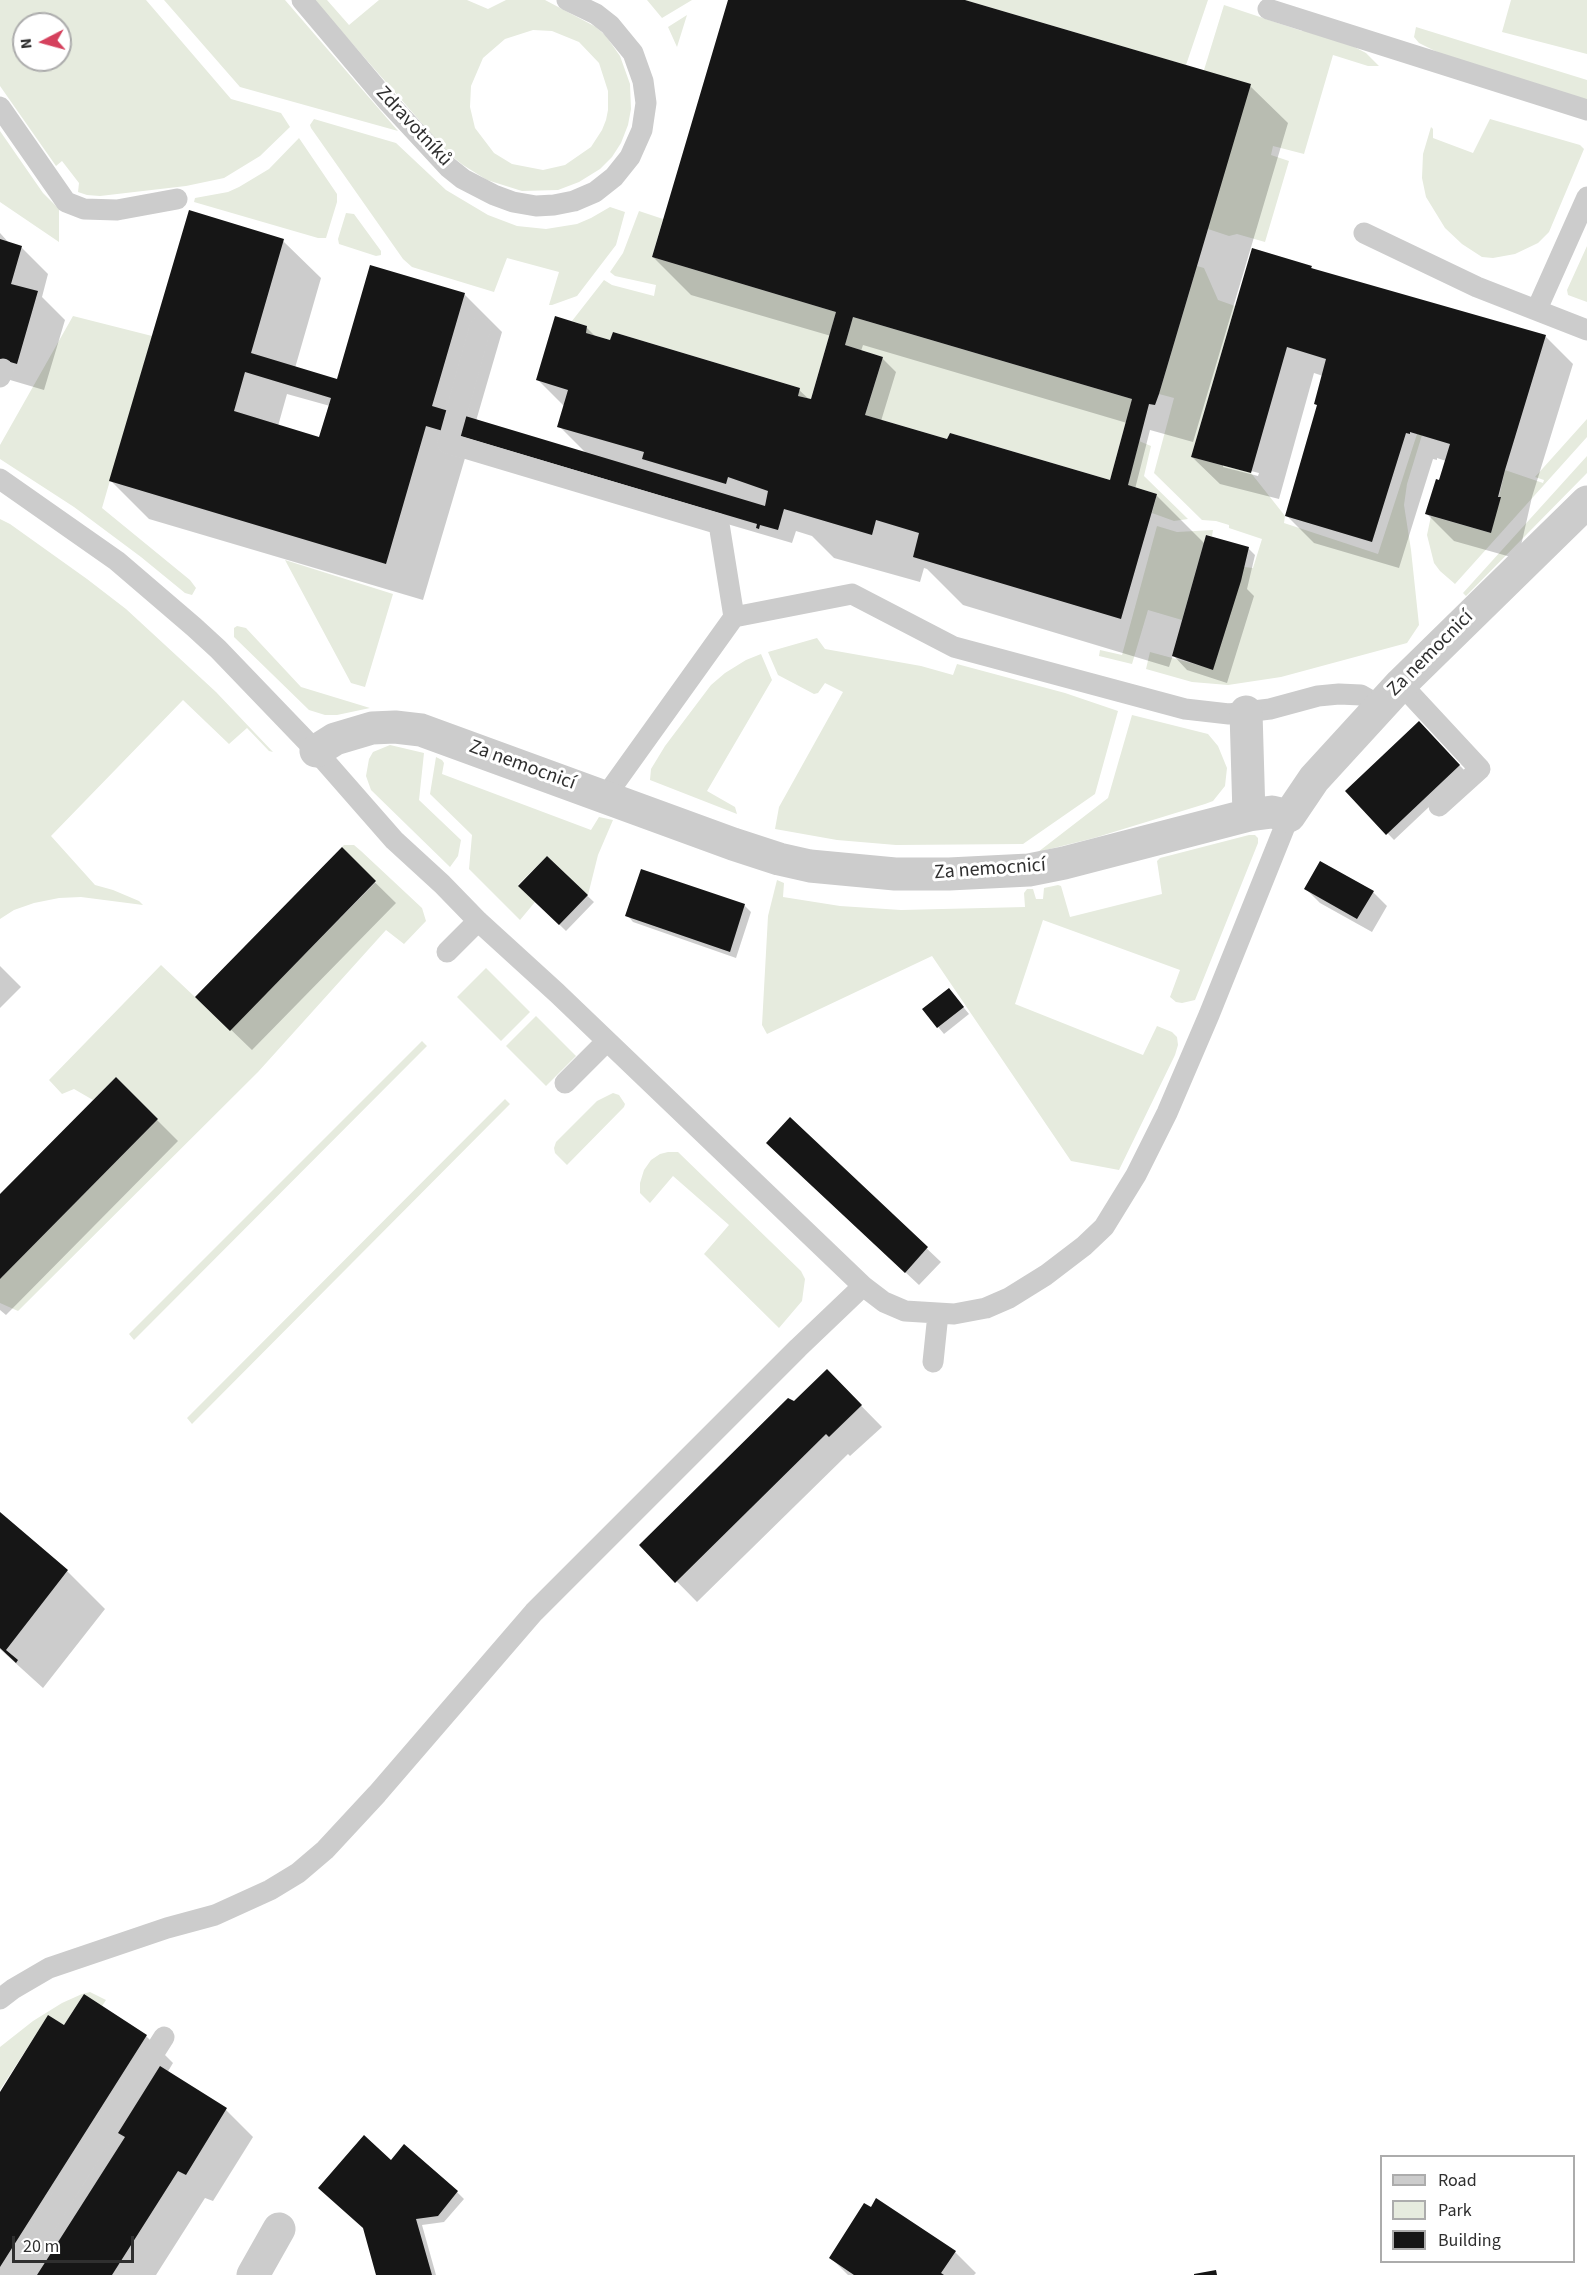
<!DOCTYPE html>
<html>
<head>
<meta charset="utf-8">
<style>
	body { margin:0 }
	#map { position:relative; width:1587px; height:2275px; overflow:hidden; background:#fff; font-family:"Source Sans 3",sans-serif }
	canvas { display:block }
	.legend { position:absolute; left:1380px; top:2155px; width:195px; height:108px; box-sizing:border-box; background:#fff; border:2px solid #acacac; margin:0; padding:8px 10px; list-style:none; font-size:18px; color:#2f2f2f }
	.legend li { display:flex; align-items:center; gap:12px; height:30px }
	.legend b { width:30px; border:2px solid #acacac }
	.north { position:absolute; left:12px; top:12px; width:60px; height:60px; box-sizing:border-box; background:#fff; border:2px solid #acacac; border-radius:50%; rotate:264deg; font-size:16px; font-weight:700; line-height:24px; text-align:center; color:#2f2f2f }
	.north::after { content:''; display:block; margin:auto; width:21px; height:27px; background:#d5415d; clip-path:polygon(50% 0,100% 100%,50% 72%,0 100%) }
	.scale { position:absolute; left:12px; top:2236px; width:122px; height:27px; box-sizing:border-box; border:3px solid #2f2f2f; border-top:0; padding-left:8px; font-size:18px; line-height:21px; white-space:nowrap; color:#2f2f2f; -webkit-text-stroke:4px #fff; paint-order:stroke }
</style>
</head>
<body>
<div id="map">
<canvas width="1587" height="2275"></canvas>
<ul class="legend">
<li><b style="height:8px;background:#ccc"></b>Road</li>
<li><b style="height:16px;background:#e6ebde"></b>Park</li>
<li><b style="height:16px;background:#161616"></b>Building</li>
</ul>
<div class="north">N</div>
<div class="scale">20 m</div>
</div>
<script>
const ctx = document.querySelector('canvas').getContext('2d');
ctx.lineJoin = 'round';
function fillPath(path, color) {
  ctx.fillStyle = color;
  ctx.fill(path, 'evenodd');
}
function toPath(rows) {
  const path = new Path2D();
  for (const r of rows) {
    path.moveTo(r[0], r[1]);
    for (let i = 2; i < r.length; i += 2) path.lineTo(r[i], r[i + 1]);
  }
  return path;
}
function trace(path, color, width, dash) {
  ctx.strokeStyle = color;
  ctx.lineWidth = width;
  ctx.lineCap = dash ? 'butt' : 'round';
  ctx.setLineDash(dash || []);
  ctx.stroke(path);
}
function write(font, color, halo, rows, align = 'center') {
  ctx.font = font + ' "Source Sans 3",sans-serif';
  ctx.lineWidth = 6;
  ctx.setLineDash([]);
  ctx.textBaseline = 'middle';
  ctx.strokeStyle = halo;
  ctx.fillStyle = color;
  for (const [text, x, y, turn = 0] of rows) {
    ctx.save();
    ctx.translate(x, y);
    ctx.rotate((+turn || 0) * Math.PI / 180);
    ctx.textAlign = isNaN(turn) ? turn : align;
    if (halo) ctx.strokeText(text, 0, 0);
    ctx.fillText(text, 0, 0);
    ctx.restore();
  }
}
fillPath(toPath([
	[0,0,146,0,231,99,281,113,290,127,260,156,224,178,186,186,100,196,87,195,78,192,79,183,62,161,56,166,0,86],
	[24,24,60,24,60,60,24,60],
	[164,0,285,0,398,131,240,87],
	[314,0,327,0,349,25,379,0,467,0,488,9,506,0,545,0,596,27,606,36,620,56,630,84,631,109,628,125,621,143,612,157,600,169,579,182,558,190,522,191,487,180,463,165,448,153],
	[533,30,552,31,579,42,599,63,608,91,608,110,606,120,602,130,591,147,565,165,543,170,512,164,494,153,475,128,470,107,471,86,483,58,505,39],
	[647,0,692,0,662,18],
	[965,0,1208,0,1186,65],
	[1511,0,1587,0,1587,54,1502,32],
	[1224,5,1302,31,1312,25,1366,53,1379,66,1368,66,1333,55,1304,154,1273,146,1271,155,1289,161,1265,242,1237,234,1229,236,1208,229,1204,70],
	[687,15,677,47,668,27],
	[1416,27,1587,80,1587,108,1451,59,1419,43,1414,37],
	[314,119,396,143,446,190,488,215,517,226,546,229,577,224,591,218,610,207,625,212,616,245,577,296,552,305,549,305,559,272,507,258,494,292,412,267,403,259,311,128,310,125],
	[1490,119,1580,145,1584,149,1549,232,1538,243,1515,254,1493,258,1482,257,1462,244,1445,228,1426,197,1422,178,1423,154,1431,127,1433,129,1433,138,1473,153],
	[0,131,43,193,59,209,59,242,0,202],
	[299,138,337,194,337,202,326,238,318,238,194,202,195,198,228,192,239,187,269,169],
	[639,211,663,219,652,257,836,312,811,399,798,396,800,388,613,332,610,340,586,333,587,326,572,321,604,280,612,285,654,296,656,285,615,276,610,272,623,253],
	[346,213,354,214,381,251,381,255,376,256,339,244,338,239],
	[1587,246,1587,302,1568,295,1567,290],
	[1197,266,1204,268,1218,300,1235,306,1191,457,1251,473,1285,516,1284,523,1378,554,1417,434,1422,435,1407,484,1404,505,1411,550,1419,625,1407,643,1281,677,1228,685,1192,682,1146,669,1150,652,1213,669,1244,567,1253,568,1262,539,1229,528,1229,525,1216,521,1202,520,1154,473,1174,398,1159,394],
	[73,316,152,336,102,508,190,580,196,588,192,595,185,593,141,557,74,507,0,459,0,445],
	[853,317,1132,399,1110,480,950,433,947,439,865,415,883,357,845,345],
	[1587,419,1587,437,1455,584,1440,571,1434,563,1427,535,1431,516,1491,533,1505,470,1543,483,1544,480,1535,477],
	[1139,441,1151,446,1144,476,1188,519,1174,521,1152,513,1157,494,1128,485],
	[1587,456,1587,473,1466,596,1463,593],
	[0,519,10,524,87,579,126,609,216,692,273,752,269,751,247,728,229,744,183,700,51,836,95,885,113,890,139,901,143,905,81,897,59,898,34,903,14,910,0,919],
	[1157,526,1177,532,1213,530,1212,536,1206,535,1182,620,1148,610,1132,664,1099,656,1100,650,1122,655],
	[285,560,393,594,365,687,351,683],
	[237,626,246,628,301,687,370,708,337,715,325,715,309,710,234,637,234,628],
	[817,638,825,649,921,666,953,675,957,664,1065,693,1118,711,1095,794,1023,844,896,845,837,840,775,829,779,807,843,692,825,683,818,693,814,694,778,675,768,652],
	[761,654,772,680,707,791,735,807,737,814,650,780,651,769,665,746,711,685,725,673,746,660],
	[1132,715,1208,734,1218,746,1227,768,1225,786,1213,801,1205,804,1094,838,1038,852,1108,798],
	[390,745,424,753,419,800,461,840,458,856,450,867,371,790,366,776,369,759,373,752],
	[436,757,442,760,444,763,442,774,591,830,599,817,613,820,598,855,588,895,547,856,518,885,535,902,520,920,469,869,472,835,430,794],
	[1249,835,1255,835,1258,838,1258,843,1195,1000,1182,1003,1176,1002,1170,997,1180,970,1043,920,1015,1004,1143,1055,1157,1026,1172,1032,1177,1037,1178,1045,1175,1055,1119,1170,1071,1161,932,956,767,1034,762,1025,768,916,777,880,784,883,783,897,840,906,901,910,1025,907,1024,893,1027,889,1033,889,1036,899,1043,899,1044,888,1058,885,1061,886,1070,917,1162,894,1157,861,1160,858],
	[344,845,354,845,361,851,422,908,426,921,404,944,386,930,258,1072,18,1311,0,1303,0,1279,158,1119,116,1077,93,1100,74,1089,62,1094,49,1080,161,965,230,1030,376,882,342,847],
	[486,968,530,1012,501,1041,457,997],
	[536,1016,576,1056,546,1086,506,1046],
	[422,1041,427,1046,134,1340,129,1334],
	[613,1093,619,1095,625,1104,624,1107,567,1165,555,1153,554,1148,556,1142,597,1101],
	[505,1099,510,1104,192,1424,187,1418],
	[668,1152,678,1152,801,1271,805,1279,802,1301,779,1328,704,1254,729,1225,673,1176,650,1203,640,1193,640,1183,644,1170,651,1160,660,1154],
	[90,1992,106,2000,102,2006,84,1994,64,2025,48,2016,0,2090,0,2047,33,2021,62,2003,82,1994]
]), '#e6ebde');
fillPath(toPath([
	[729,0,960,0,1250,86,1288,123,1193,442,1150,430,1135,489,1156,495,1205,544,1248,548,1255,555,1247,589,1254,596,1227,683,1187,670,1173,655,1169,667,963,605,927,569,924,568,920,582,834,558,812,536,796,531,792,543,468,448,423,600,149,519,111,481,283,241,321,278,295,368,338,380,464,294,502,332,476,421,587,454,559,426,565,407,538,380,586,327,596,337,799,390,812,402,831,336,691,295,653,257],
	[863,345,1127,423,1111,482,948,441,881,421,896,372,882,358,861,351],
	[287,394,330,406,320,439,278,426],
	[0,233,10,244,21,247,48,274,42,297,65,320,44,390,0,377],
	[1311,267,1315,271,1545,336,1573,364,1532,497,1518,559,1454,541,1427,514,1446,461,1437,458,1437,460,1433,459,1399,568,1314,543,1287,516,1318,406,1315,403,1323,376,1314,373,1279,499,1220,484,1192,457],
	[1223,464,1259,473,1258,476,1223,467],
	[1419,724,1466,772,1394,840,1348,792],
	[342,850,396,903,252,1050,197,997],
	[547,858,594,902,566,931,520,886],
	[1306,889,1373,892,1387,906,1372,932,1320,903],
	[744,905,751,912,736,958,633,922,627,915],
	[0,966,21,987,0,1008],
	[955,997,969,1014,944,1034,924,1010],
	[116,1079,178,1141,6,1315,0,1310,0,1197],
	[790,1119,941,1262,919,1285,782,1157],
	[827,1371,882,1427,850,1456,848,1454,697,1602,641,1545],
	[0,1514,67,1571,105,1609,43,1688,0,1649],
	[65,2027,146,2036,173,2063,167,2073,226,2110,253,2137,213,2201,205,2198,156,2275,0,2275,0,2096],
	[391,2162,457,2192,464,2199,444,2222,422,2225,436,2275,378,2275,365,2228],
	[955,2252,976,2273,974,2275,848,2275,831,2258]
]), '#0003');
fillPath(toPath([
	[728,0,965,0,1251,84,1159,394,1155,405,1149,404,1128,485,1157,494,1121,619,913,557,919,533,876,520,872,535,784,509,778,530,760,525,759,529,756,528,757,524,426,426,386,564,109,481,189,210,284,239,251,353,337,379,370,265,465,293,432,406,765,506,768,491,728,477,726,484,642,459,644,452,557,427,568,390,536,380,555,316,587,326,586,333,610,340,613,332,800,388,798,396,811,399,836,312,652,257],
	[853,317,1132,399,1110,480,950,433,947,439,865,415,883,357,845,345],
	[245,372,331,398,319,437,234,411],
	[0,239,22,246,11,284,38,291,17,364,0,359],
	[1252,248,1312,266,1311,268,1546,335,1505,470,1498,497,1501,497,1491,533,1425,514,1436,479,1439,480,1450,444,1410,432,1410,434,1406,433,1372,542,1285,516,1317,405,1314,404,1326,359,1287,347,1251,473,1191,457],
	[1206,535,1249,547,1241,581,1213,670,1172,656],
	[1419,721,1460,765,1386,835,1345,791],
	[342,847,376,881,230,1031,195,997],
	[547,856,588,895,559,925,518,886],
	[1320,861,1374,891,1357,919,1304,889],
	[641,869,745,904,730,952,625,916],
	[949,988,964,1007,937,1028,922,1009],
	[116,1077,158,1119,0,1279,0,1194],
	[790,1117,928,1247,905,1273,766,1143],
	[827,1369,862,1405,829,1437,826,1434,675,1583,639,1545,788,1398,794,1401],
	[0,1512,68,1570,6,1650,18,1660,16,1663,0,1648],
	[84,1994,147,2035,0,2267,0,2092,48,2015,64,2025],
	[160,2066,227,2108,186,2175,178,2171,112,2275,37,2275,125,2137,118,2133],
	[364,2135,391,2160,404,2144,458,2191,438,2216,416,2219,432,2275,376,2275,363,2228,318,2188],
	[876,2198,956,2251,941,2273,944,2275,854,2275,829,2258,864,2203,871,2207],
	[1216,2270,1217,2275,1194,2275,1194,2274]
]), '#161616');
trace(toPath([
	[302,0,388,102,448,167,463,179,494,195,513,202,536,206,554,205,574,201,595,192,614,177,630,157,642,130,646,103,643,81,633,53,610,25,596,14,567,0],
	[1268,9,1587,110],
	[0,107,66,202,84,209,117,210,177,199],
	[1364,233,1477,287,1587,330],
	[1537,309,1587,197],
	[480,328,448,443,719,524,734,617],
	[0,377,3,369],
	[0,479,117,561,194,627,218,649,316,751,394,840,442,884,478,921,557,993,863,1286,884,1302,905,1311,954,1314,986,1308,1009,1298,1046,1275,1084,1246,1104,1227,1136,1175,1167,1113,1209,1015,1289,816],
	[1401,684,1480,769,1439,806],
	[605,797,734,617,852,594,954,647,1185,709,1229,714,1270,709,1318,696,1339,694,1361,695,1380,706],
	[447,952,478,921],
	[565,1083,607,1041],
	[933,1362,938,1314],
	[0,1999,13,1989,49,1968,167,1928,215,1915,270,1890,298,1873,325,1850,377,1794,534,1612,798,1348,863,1286],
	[13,2275,164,2037]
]), '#ccc', 21);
trace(toPath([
	[1246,712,1249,815],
	[316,751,335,739,372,728,395,727,421,730,733,844,779,859,810,866,895,874,949,874,1029,870,1064,863,1249,815,1272,812,1289,816,1314,779,1401,684,1587,502],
	[253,2275,279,2229]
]), '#ccc', 33);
write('20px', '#2f2f2f', '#fff', [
	["Zdravotníků",413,127,47],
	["Za nemocnicí",1431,654,-45],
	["Za nemocnicí",522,766,20],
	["Za nemocnicí",990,870,-4]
]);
</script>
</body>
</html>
